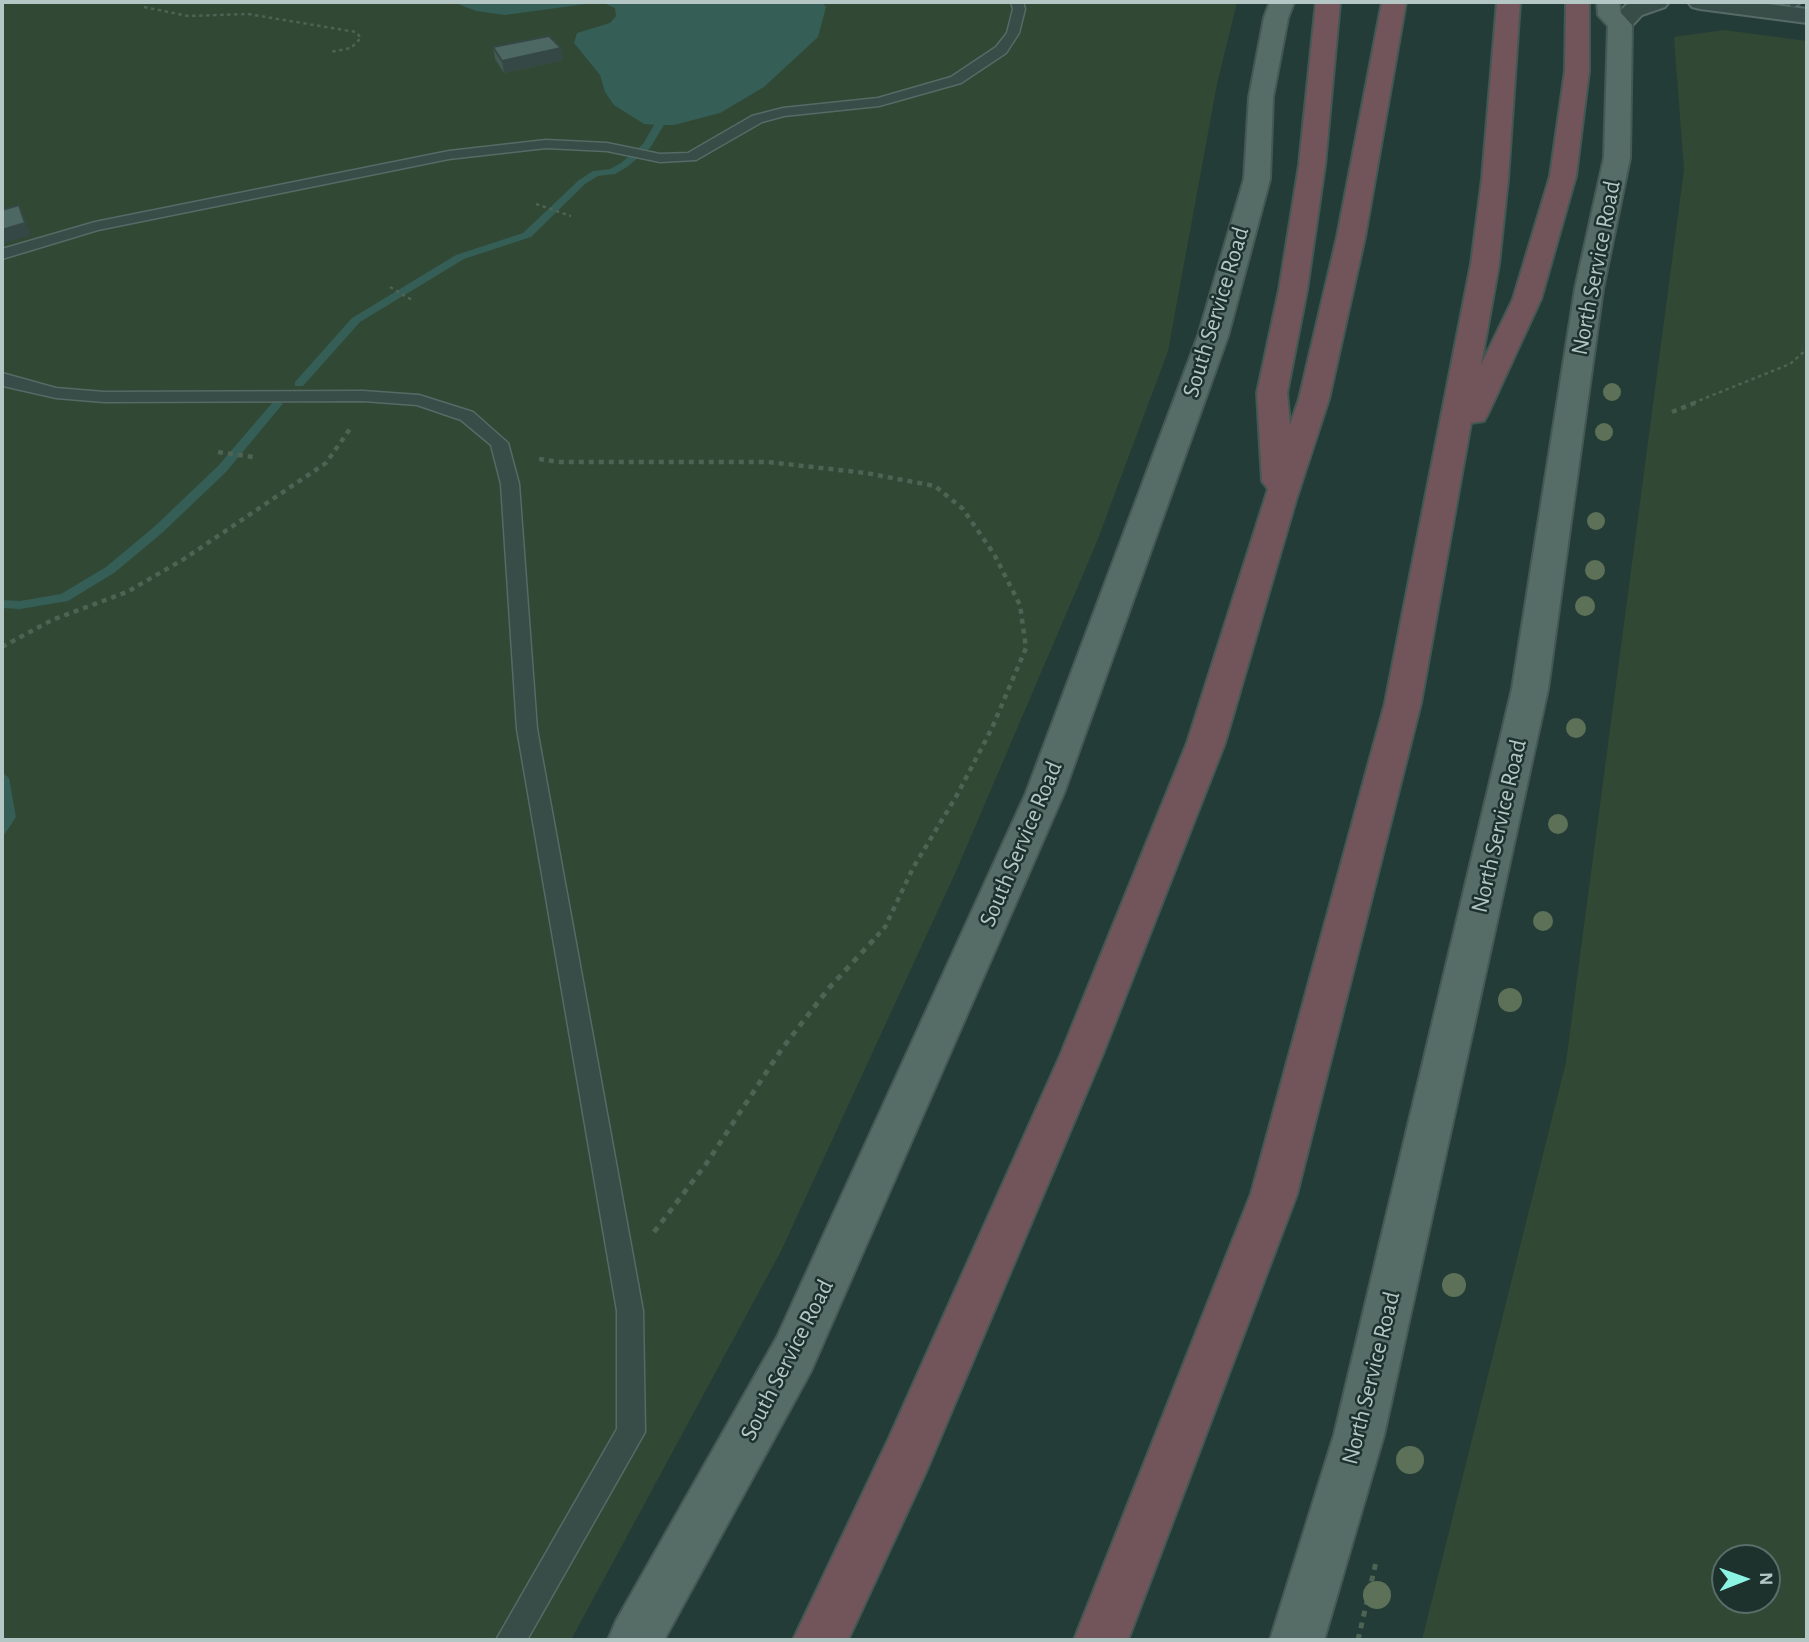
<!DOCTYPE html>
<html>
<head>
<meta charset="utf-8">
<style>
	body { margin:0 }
	#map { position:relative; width:1809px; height:1642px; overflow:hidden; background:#243c37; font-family:"Alegreya Sans",sans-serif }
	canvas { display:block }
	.frame { position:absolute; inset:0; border:4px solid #b4c7c4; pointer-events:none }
	.north { position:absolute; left:1711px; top:1544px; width:70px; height:70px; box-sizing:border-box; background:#1d312d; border:2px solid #596d69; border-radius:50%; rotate:89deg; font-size:19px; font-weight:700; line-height:28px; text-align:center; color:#b4c7c4 }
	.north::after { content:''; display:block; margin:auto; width:24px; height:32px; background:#8cf4e2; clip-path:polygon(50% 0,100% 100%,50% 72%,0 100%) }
</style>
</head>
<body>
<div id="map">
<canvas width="1809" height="1642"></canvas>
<div class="frame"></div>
<div class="north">N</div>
</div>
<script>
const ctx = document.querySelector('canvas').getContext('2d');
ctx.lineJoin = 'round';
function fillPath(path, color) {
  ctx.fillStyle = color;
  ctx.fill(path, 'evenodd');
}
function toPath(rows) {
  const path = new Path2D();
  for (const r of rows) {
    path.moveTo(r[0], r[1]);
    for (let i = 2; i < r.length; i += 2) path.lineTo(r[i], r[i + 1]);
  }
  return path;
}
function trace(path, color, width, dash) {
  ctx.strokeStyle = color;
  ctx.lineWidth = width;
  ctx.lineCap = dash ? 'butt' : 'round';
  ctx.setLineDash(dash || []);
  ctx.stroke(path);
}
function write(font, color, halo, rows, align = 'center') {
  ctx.font = font + ' "Alegreya Sans",sans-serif';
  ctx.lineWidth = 5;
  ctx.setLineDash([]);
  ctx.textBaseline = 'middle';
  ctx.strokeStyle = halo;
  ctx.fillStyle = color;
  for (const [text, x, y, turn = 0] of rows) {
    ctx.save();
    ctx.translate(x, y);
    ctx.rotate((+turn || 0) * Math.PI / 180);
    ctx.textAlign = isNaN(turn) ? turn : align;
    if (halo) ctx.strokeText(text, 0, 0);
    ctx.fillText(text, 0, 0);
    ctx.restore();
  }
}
fillPath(toPath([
	[2,2,1237,2,1217,84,1168,351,1096,544,957,869,781,1251,571,1640,2,1640],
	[1724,30,1807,41,1807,1640,1422,1640,1566,1062,1684,170,1674,37],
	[1725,1558,1767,1558,1767,1600,1725,1600]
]), '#314835');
fillPath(toPath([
	[453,2,822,2,826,7,818,37,764,87,720,113,674,125,659,125,644,124,614,105,605,92,600,75,574,43,577,33,610,23,616,16,615,8,606,4,586,4,505,15,476,11],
	[2,772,9,778,16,817,2,838]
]), '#355e56');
fillPath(toPath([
	[659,107,667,109,664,125,650,148,627,167,615,174,598,176,585,184,531,237,464,259,360,322,303,386,295,386,295,382,352,318,456,255,523,233,579,180,593,171,610,169,621,163,643,144,654,125,659,107],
	[277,401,283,404,281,406,226,472,162,533,114,573,68,601,20,609,2,608,2,600,20,601,61,594,106,567,154,527,218,466,273,402,277,401]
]), '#355e56');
const lane = toPath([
	[1011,2,1023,2,1025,9,1019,33,1006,53,961,83,879,106,784,116,762,122,696,160,660,162,607,151,546,148,449,159,98,230,2,259,2,249,95,222,449,151,546,140,607,143,660,154,688,153,752,116,783,108,878,98,951,77,996,47,1007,33,1013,9,1011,2],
	[1789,2,1802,2,1794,7,1790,6,1789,2],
	[2,373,56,388,104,392,363,391,419,395,473,412,508,443,519,484,537,729,643,1311,645,1432,527,1640,496,1640,617,1429,617,1311,517,729,501,484,491,445,461,420,417,405,363,401,104,402,56,398,3,386,2,373]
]);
const street = toPath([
	[1635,2,1669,2,1665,7,1642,15,1628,30,1612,30,1608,25,1612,20,1626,5,1635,2],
	[1688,2,1752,2,1807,9,1807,23,1700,9,1692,7,1688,2]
]);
const primary = toPath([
	[1270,2,1294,2,1288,18,1273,97,1270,179,1228,336,1064,793,811,1371,664,1640,608,1640,616,1621,777,1337,1026,793,1198,336,1244,179,1249,97,1264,18,1270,2],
	[1597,2,1619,2,1621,13,1632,25,1630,158,1603,289,1548,689,1384,1435,1324,1640,1270,1640,1334,1435,1512,689,1575,289,1604,158,1608,26,1598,15,1597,2]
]);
const highway = toPath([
	[1316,2,1340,2,1325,165,1307,290,1287,393,1290,425,1299,399,1337,237,1382,2,1406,2,1365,237,1329,399,1296,500,1225,743,1102,1056,925,1474,848,1640,793,1640,889,1438,1060,1056,1187,743,1268,489,1262,481,1257,393,1279,290,1299,165,1316,2],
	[1497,2,1520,2,1508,179,1499,264,1481,365,1513,299,1550,176,1565,71,1566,2,1589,2,1589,71,1576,176,1541,299,1488,414,1484,421,1471,423,1421,703,1297,1194,1128,1640,1074,1640,1251,1194,1385,703,1471,264,1482,179,1497,2]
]);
trace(lane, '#566a66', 3);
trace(street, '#566a66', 4);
trace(primary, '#445854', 4);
trace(highway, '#435753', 4);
trace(toPath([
	[144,7,188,16,248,14,356,32,361,38,351,48,330,52],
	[536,204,571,216],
	[390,287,412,300],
	[1693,403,1790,364,1807,349]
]), '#4d6354', 2.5, [3.5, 3.5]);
trace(toPath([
	[1672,412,1697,402],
	[218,452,253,457],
	[539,459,559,462,768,462,866,473,935,486,963,509,994,554,1020,605,1026,648,992,728,957,795,913,868,885,927,876,937],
	[2,647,52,620,127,592,184,559,326,463,352,426]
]), '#4d6354', 4.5, [5, 5]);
trace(toPath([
	[654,1232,706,1164,781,1050,829,988,878,935],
	[1358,1640,1376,1562]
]), '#4d6354', 5, [6, 6]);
fillPath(lane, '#384c48');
fillPath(street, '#384c48');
fillPath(primary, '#566c67');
fillPath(highway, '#72555a');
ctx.fillStyle = '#5c7158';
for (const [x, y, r] of [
	[1612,392,9],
	[1604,432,9],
	[1596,521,9],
	[1595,570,10],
	[1585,606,10],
	[1576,728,10],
	[1558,824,10],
	[1543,921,10],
	[1510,1000,12],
	[1454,1285,12],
	[1410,1460,14],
	[1377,1595,14]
]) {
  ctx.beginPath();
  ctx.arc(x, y, r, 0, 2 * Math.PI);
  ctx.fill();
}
fillPath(toPath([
	[493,47,563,60,504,73,495,59]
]), '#425954');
fillPath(toPath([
	[561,48,563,60,504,73,502,61],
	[19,205,31,235,2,244,2,230]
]), '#364845');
const building = toPath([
	[549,36,561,48,502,61,493,47,549,36],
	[19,205,25,223,2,230,2,210,19,205]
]);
fillPath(building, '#4d6762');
trace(building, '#364845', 2);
write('24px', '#b4c7c4', '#1d312d', [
	["North Service Road",1596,268,-79],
	["South Service Road",1216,312,-73],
	["North Service Road",1499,826,-77],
	["South Service Road",1021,844,-67],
	["South Service Road",787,1360,-63],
	["North Service Road",1371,1378,-76]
]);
</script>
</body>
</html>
